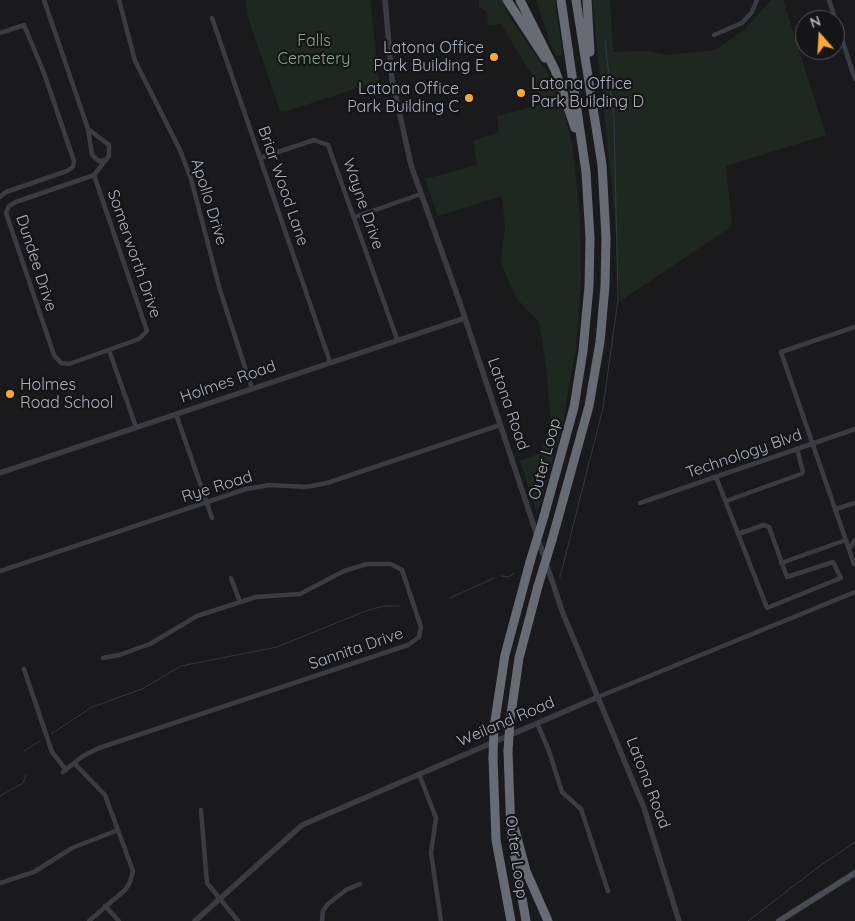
<!DOCTYPE html>
<html>
<head>
<meta charset="utf-8">
<style>
	body { margin:0 }
	#map { position:relative; width:855px; height:921px; overflow:hidden; background:#1a1a1d; font-family:Quicksand,sans-serif }
	canvas { display:block }
	.north { position:absolute; left:795px; top:10px; width:50px; height:50px; box-sizing:border-box; background:#151518; border:1px solid #51545a; border-radius:50%; rotate:341deg; font-size:14px; font-weight:700; line-height:20px; text-align:center; color:#acb2bd }
	.north::after { content:''; display:block; margin:auto; width:18px; height:22px; background:#fba934; clip-path:polygon(50% 0,100% 100%,50% 72%,0 100%) }
</style>
</head>
<body>
<div id="map">
<canvas width="855" height="921"></canvas>
<div class="north">N</div>
</div>
<script>
const ctx = document.querySelector('canvas').getContext('2d');
ctx.lineJoin = 'round';
function fillPath(path, color) {
  ctx.fillStyle = color;
  ctx.fill(path, 'evenodd');
}
function toPath(rows) {
  const path = new Path2D();
  for (const r of rows) {
    path.moveTo(r[0], r[1]);
    for (let i = 2; i < r.length; i += 2) path.lineTo(r[i], r[i + 1]);
  }
  return path;
}
function trace(path, color, width, dash) {
  ctx.strokeStyle = color;
  ctx.lineWidth = width;
  ctx.lineCap = dash ? 'butt' : 'round';
  ctx.setLineDash(dash || []);
  ctx.stroke(path);
}
function write(font, color, halo, rows, align = 'center') {
  ctx.font = font + ' Quicksand,sans-serif';
  ctx.lineWidth = 4.5;
  ctx.setLineDash([]);
  ctx.textBaseline = 'middle';
  ctx.strokeStyle = halo;
  ctx.fillStyle = color;
  for (const [text, x, y, turn = 0] of rows) {
    ctx.save();
    ctx.translate(x, y);
    ctx.rotate((+turn || 0) * Math.PI / 180);
    ctx.textAlign = isNaN(turn) ? turn : align;
    if (halo) ctx.strokeText(text, 0, 0);
    ctx.fillText(text, 0, 0);
    ctx.restore();
  }
}
fillPath(toPath([
	[246,0,370,0,379,81,281,113,248,18],
	[479,0,502,0,507,13,548,73,561,100,573,148,580,217,581,280,576,348,562,427,537,514,520,461,541,453,551,421,546,366,539,322,517,299,501,264,505,226,502,196,438,216,425,179,477,165,473,141,499,132,497,116,540,105,535,80,501,24,488,25,487,12,479,6],
	[536,0,555,0,563,55,555,56],
	[592,0,610,0,613,52,647,51,668,55,716,50,745,29,771,0,783,0,826,135,726,166,732,226,620,301,614,207]
]), '#1f2820');
trace(toPath([
	[501,576,509,577,514,573],
	[560,577,603,408,618,299,614,119,605,41],
	[450,598,494,578],
	[51,734,92,707,142,689,181,666,277,647,363,612,383,606,399,606],
	[24,751,40,741],
	[0,796,23,783,26,775],
	[748,921,817,868,855,842]
]), '#2f3b42', 1);
trace(toPath([
	[44,0,88,129,92,155,99,161,105,160,109,156,109,145,88,129],
	[119,0,135,61,180,150,191,179,220,290,252,389],
	[829,0,855,79],
	[212,18,330,362],
	[0,33,24,25,44,73,74,161,73,167,67,171,6,192,0,197],
	[714,35,742,23,752,12,757,0],
	[260,158,314,140,328,145,397,339],
	[94,175,16,202,9,206,6,213,54,355,61,363,69,364,139,339,147,331,94,175,109,156],
	[355,217,421,194],
	[109,350,136,427],
	[176,414,212,518],
	[716,477,767,608,841,578,833,562,787,577,769,527,764,525,738,534],
	[726,501,801,474,803,472,797,449],
	[640,503,855,429],
	[836,509,855,503],
	[849,549,855,540],
	[781,563,846,540],
	[854,564,781,352,855,327],
	[0,571,246,489,270,485,306,487,327,483,500,425],
	[231,578,240,602],
	[24,669,52,752,66,770],
	[598,697,855,592],
	[537,723,549,751,562,792,581,809,608,891],
	[74,763,105,795,133,871,130,882,125,890,89,921],
	[63,772,83,756,99,748,408,645,419,637,421,627,402,570,391,564,367,564,344,571,300,594,256,597,197,616,150,644,119,655,103,658],
	[419,774,436,818,431,853,441,921],
	[201,810,207,883,238,921],
	[0,883,34,872,72,848,118,830],
	[105,906,119,921],
	[322,921,323,911,328,904,346,890,360,884]
]), '#3b3c42', 4.5);
trace(toPath([
	[385,0,392,79,411,165,460,303,562,611,644,808,679,921],
	[0,473,465,318],
	[195,921,302,825,598,697]
]), '#3b3c42', 5.5);
trace(toPath([
	[779,921,855,873]
]), '#494c52', 6);
trace(toPath([
	[507,0,545,58],
	[520,0,555,70,575,128],
	[587,0,590,52],
	[544,516,574,407,583,351,589,286,590,238,586,172,561,0],
	[552,540,589,406,600,342,605,286,606,238,602,165,576,0],
	[510,721,519,658,538,586],
	[494,727,505,655,530,562],
	[508,751,511,834,526,921],
	[493,758,496,840,511,921],
	[515,830,526,871,548,921]
]), '#676b73', 9);
trace(toPath([
	[530,562,544,516],
	[538,586,552,540],
	[508,751,510,721],
	[493,758,494,727]
]), '#676b73', 9);
for (const [x, y, r, color] of [
	[494,57,5,"#fba934"],
	[521,93,5,"#fba934"],
	[469,98,5,"#fba934"],
	[10,394,5,"#fba934"]
]) {
  const dot = new Path2D();
  dot.arc(x, y, r, 0, 2 * Math.PI);
  ctx.fillStyle = color;
  ctx.fill(dot);
  trace(dot, '#151518', 2);
}
write('16px', '#83a882', '#151518', [
	["Falls",314,41],
	["Cemetery",314,59]
]);
write('16px', '#acb2bd', '#151518', [
	["Latona Office",484,48],
	["Park Building E",484,66],
	["Latona Office",531,84,"left"],
	["Park Building D",531,102,"left"],
	["Latona Office",459,89],
	["Park Building C",459,107],
	["Holmes",20,385,"left"],
	["Road School",20,403,"left"]
], 'right');
write('16px', '#acb2bd', '#151518', [
	["Briar Wood Lane",283,186,71],
	["Apollo Drive",209,202,73],
	["Wayne Drive",363,204,71],
	["Somerworth Drive",134,254,71],
	["Dundee Drive",36,263,72],
	["Holmes Road",228,382,-19],
	["Latona Road",508,404,71],
	["Technology Blvd",744,454,-19],
	["Outer Loop",545,459,-75],
	["Rye Road",217,487,-17],
	["Sannita Drive",356,649,-19],
	["Weiland Road",506,722,-23],
	["Latona Road",648,783,69],
	["Outer Loop",516,857,82]
]);
</script>
</body>
</html>
